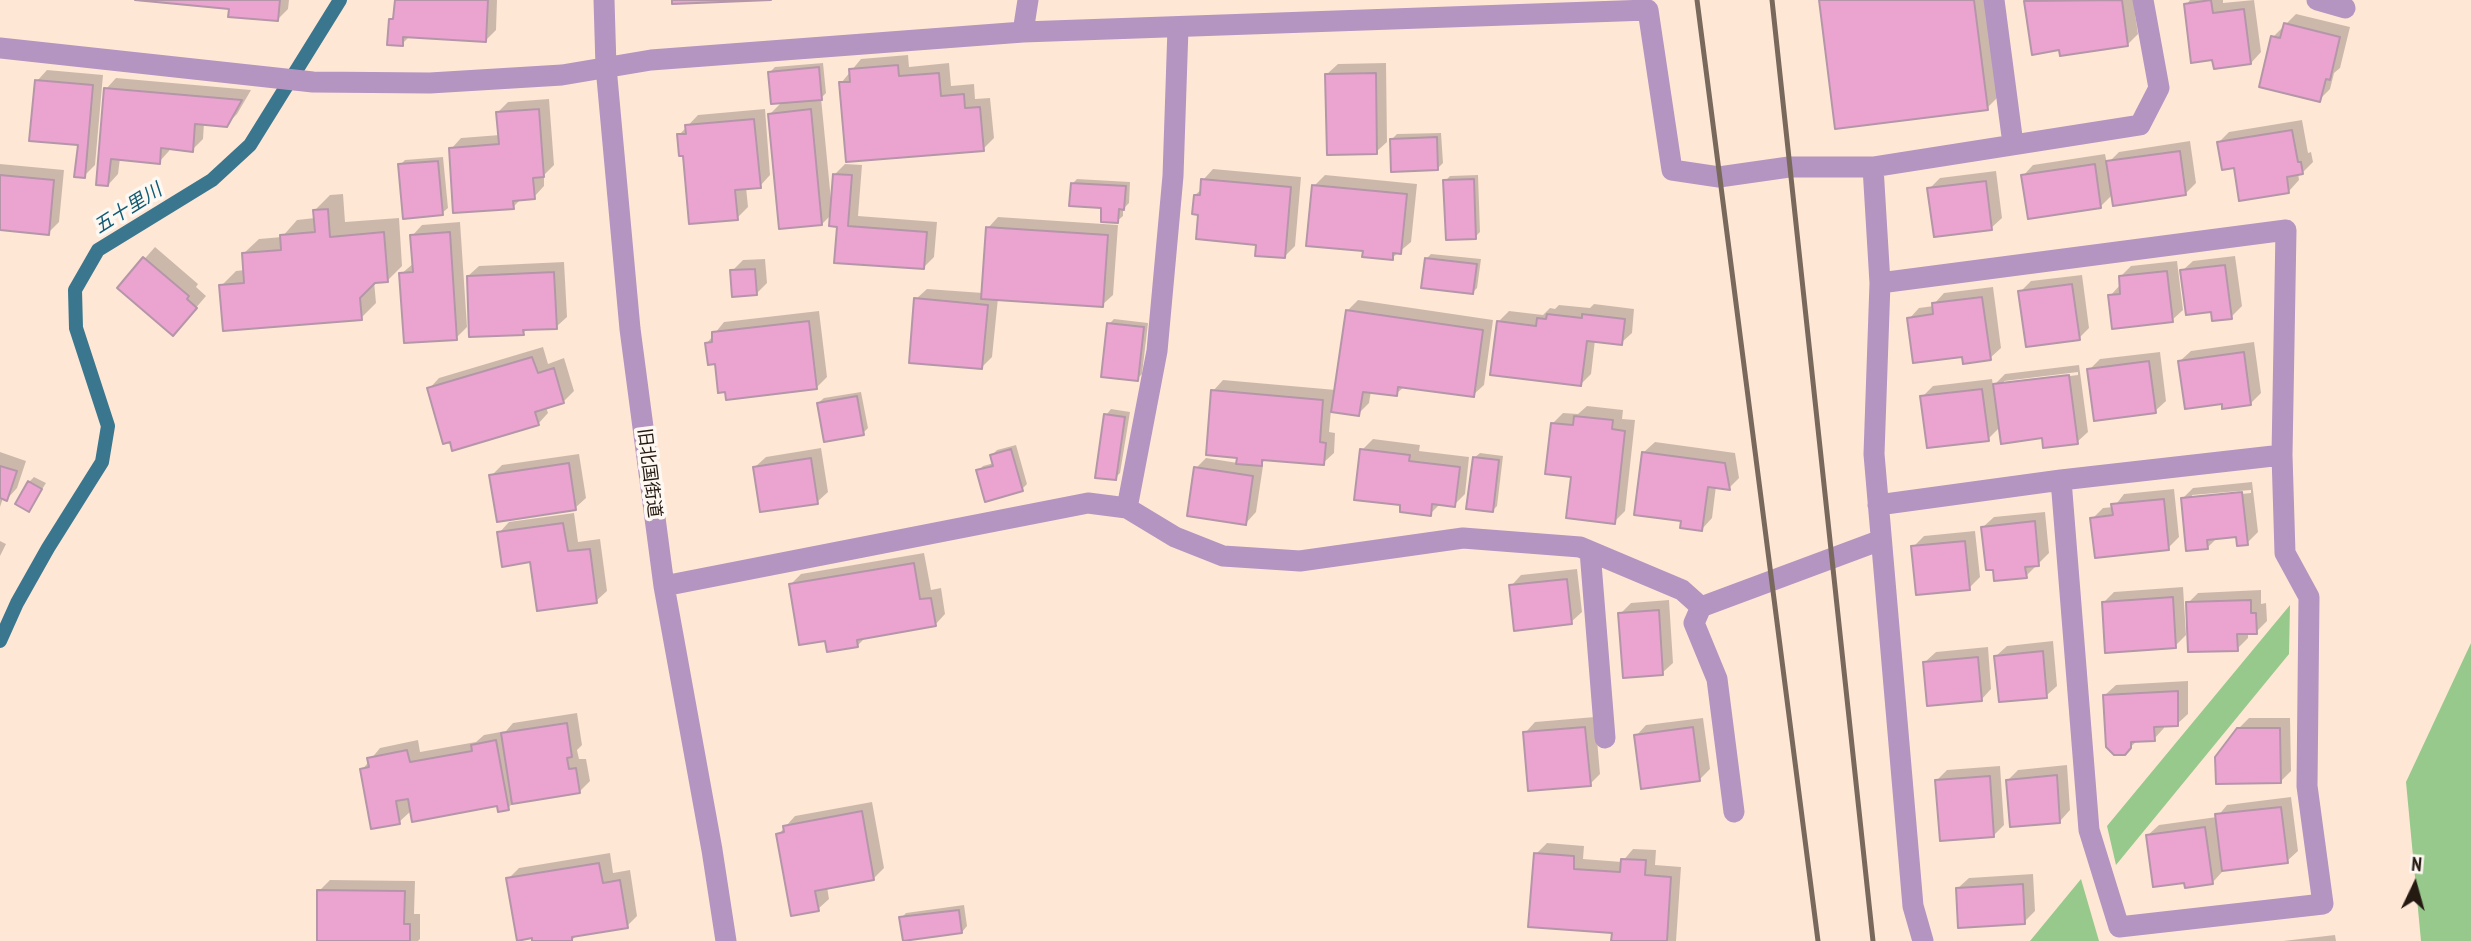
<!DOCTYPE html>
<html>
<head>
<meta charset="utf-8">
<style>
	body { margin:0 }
	#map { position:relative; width:2471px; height:941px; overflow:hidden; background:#ffe7d5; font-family:"PT Sans Narrow",sans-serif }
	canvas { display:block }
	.north { position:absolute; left:2380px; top:850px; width:70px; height:70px; -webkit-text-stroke:5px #fef8f3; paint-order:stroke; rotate:5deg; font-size:19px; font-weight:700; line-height:28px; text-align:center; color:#251a12 }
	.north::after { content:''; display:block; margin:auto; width:24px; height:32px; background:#251a12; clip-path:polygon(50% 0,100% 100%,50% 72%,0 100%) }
</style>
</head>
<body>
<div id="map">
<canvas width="2471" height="941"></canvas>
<div class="north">N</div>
</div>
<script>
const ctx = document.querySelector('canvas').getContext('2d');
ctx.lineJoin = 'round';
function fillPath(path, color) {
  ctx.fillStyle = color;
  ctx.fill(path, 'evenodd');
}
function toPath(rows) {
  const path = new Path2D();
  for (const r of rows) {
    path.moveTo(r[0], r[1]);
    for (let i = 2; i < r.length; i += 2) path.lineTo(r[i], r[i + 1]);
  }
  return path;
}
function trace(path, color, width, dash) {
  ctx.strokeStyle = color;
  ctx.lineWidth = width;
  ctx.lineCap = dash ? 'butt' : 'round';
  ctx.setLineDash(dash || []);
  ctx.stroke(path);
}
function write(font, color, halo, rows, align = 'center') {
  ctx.font = font + ' "PT Sans Narrow","Noto Sans JP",sans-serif';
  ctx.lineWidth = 7;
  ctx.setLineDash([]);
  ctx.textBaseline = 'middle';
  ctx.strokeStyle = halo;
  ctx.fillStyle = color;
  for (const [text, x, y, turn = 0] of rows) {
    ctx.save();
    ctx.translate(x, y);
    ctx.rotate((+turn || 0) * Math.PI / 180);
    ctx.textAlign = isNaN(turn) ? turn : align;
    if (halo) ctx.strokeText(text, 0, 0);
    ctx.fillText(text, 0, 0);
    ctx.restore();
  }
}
fillPath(toPath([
	[2290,605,2289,654,2116,865,2107,826],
	[2471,643,2471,941,2421,941,2406,782],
	[2081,879,2099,941,2030,941]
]), '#97c98c');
fillPath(toPath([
	[143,0,289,0,288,9,278,19,231,7],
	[397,0,497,0,496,30,485,41,410,36,402,44,390,20,396,14],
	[1821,0,1994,0,2006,89,1987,108],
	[2027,0,2133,0,2138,34,2128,44,2061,48],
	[2190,0,2223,0,2223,3,2254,0,2261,52,2251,63,2214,58,2186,5],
	[2296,14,2350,27,2340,68,2334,73,2330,89,2319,100,2273,37],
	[908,55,909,67,949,63,951,86,974,84,975,99,990,98,994,138,983,149,841,83,861,59],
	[823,63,826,93,821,98,831,200,833,200,835,174,845,164,862,165,858,216,937,222,934,257,924,267,839,225,832,214,822,224,770,114,783,101,770,72,775,67],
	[1386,63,1387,142,1376,152,1327,74,1338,64],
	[47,70,103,75,95,165,84,176,80,144,37,81],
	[116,78,251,90,237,114,226,125,204,123,203,139,192,150,170,147,169,151,159,162,120,158,118,174,108,185,106,89],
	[549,99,554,165,544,175,544,186,534,197,522,198,513,207,451,149,461,138,500,135,498,112,508,102],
	[765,109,770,175,760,186,746,187,748,207,737,218,685,154,679,135,698,115],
	[2302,120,2308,153,2311,152,2313,162,2302,173,2298,173,2299,180,2289,191,2235,166,2219,142,2229,132],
	[1441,133,1443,163,1438,168,1392,139,1397,134],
	[2190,141,2196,183,2186,193,2113,194,2101,206,2023,176,2033,165,2105,154,2107,164,2119,152],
	[443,157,448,208,442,213,400,165,405,160],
	[0,164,64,170,59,222,48,233,0,228],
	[1213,169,1301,177,1295,246,1284,257,1200,213,1195,195,1202,189,1203,180],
	[1996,171,2002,218,1991,228,1929,189,1940,178],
	[1325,175,1417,184,1411,242,1392,258,1364,249,1314,186],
	[1478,175,1480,232,1475,237,1445,181,1450,176],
	[1077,179,1130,182,1129,203,1123,209,1123,216,1117,221,1072,184],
	[343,194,345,222,399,218,402,266,387,281,374,281,376,303,361,318,221,286,236,271,245,270,243,254,259,239,282,237,297,220,315,218,315,210,330,195],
	[998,217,1118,225,1113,295,1102,305,998,298,992,357,982,367,916,299,927,289,983,293,988,228],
	[460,222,467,327,456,338,401,274,414,263,412,236,422,225],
	[155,247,198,284,196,287,206,296,183,323,119,288],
	[1431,254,1481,259,1477,288,1472,293,1426,259],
	[2235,256,2242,306,2231,317,2212,310,2182,271,2193,261],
	[765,259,767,283,757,293,732,271,743,260],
	[2177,261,2183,310,2172,320,2110,296,2121,284,2120,277,2131,266],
	[564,262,567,317,556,327,529,328,523,333,468,276,479,266],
	[2082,275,2089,328,2079,338,2020,292,2031,281],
	[1993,287,2001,348,1990,358,1963,355,1909,319,1919,308,1934,306,1934,304,1944,293],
	[1358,300,1493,320,1484,385,1473,395,1405,386,1396,394,1371,391,1369,403,1358,414,1331,410,1329,432,1335,433,1334,453,1323,463,1267,458,1259,466,1263,466,1256,512,1246,523,1196,468,1206,458,1238,463,1239,456,1213,391,1223,380,1336,390,1347,311],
	[1594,304,1634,309,1632,333,1621,343,1595,340,1591,374,1581,384,1499,321,1509,311,1543,315,1550,308,1555,309,1559,305,1590,308],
	[819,311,827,377,816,388,707,343,724,322],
	[1114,319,1148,323,1142,374,1137,379,1109,324],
	[2254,342,2261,393,2250,404,2223,402,2180,361,2191,351],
	[543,347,548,364,564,358,574,391,563,402,546,407,548,413,538,424,429,389,439,378],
	[2160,352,2166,401,2155,411,2089,370,2100,359],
	[2079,365,2088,432,2077,442,2000,427,1988,439,1922,397,1933,386,1992,379,1993,386,2005,374],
	[2078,372,2078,375,2004,384,2004,381],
	[861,392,868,428,863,433,818,403,824,398],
	[1587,406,1623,410,1622,419,1635,420,1625,511,1614,522,1573,476,1553,423,1563,413,1578,414],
	[1111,409,1130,412,1120,473,1115,478,1106,415],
	[1373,439,1420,445,1419,451,1469,457,1465,494,1454,505,1441,503,1430,514,1402,504,1362,450],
	[1655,442,1735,453,1739,478,1729,488,1716,486,1712,518,1702,529,1683,520,1644,452],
	[1016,445,1027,484,1022,489,978,471,983,466,994,463,992,455,997,450],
	[821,448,828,492,817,502,755,467,766,457],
	[0,452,26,461,17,488,7,499,3,498,0,507],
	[1480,453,1503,456,1497,506,1492,511,1474,458],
	[579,454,586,498,575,508,491,476,502,465],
	[34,477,46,483,29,510,29,482],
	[2252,482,2258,532,2247,543,2237,535,2218,537,2208,547,2182,499,2193,488],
	[2251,490,2251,493,2192,499,2192,495],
	[2174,489,2179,537,2168,548,2092,519,2103,508,2114,507,2124,494],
	[2045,512,2049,553,2026,576,1983,527,1994,517],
	[574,513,578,542,600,539,607,591,596,601,532,560,499,533,509,522],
	[1975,531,1980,577,1969,588,1913,547,1924,536],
	[0,541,6,544,0,556],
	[924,553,931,590,941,588,945,614,935,625,866,637,858,645,826,639,790,585,801,574],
	[1577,569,1582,612,1571,622,1511,586,1521,575],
	[2183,587,2186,635,2175,646,2103,603,2114,592],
	[2261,590,2261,604,2266,603,2267,621,2256,632,2248,632,2248,638,2237,649,2188,603,2198,593],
	[1669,600,1673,663,1662,673,1620,614,1631,603],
	[2053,641,2057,686,2046,696,1996,656,2007,646],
	[1988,647,1991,689,1981,700,1925,662,1936,652],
	[2188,681,2188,714,2177,724,2164,725,2164,728,2154,739,2138,740,2124,753,2105,695,2116,685],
	[577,713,582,745,577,750,579,759,586,759,590,781,579,792,514,802,508,808,498,804,412,810,399,822,362,770,380,748,418,740,420,752,476,742,484,735,506,731,513,723],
	[1595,717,1600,774,1590,784,1525,733,1535,722],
	[1703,718,1710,769,1699,780,1636,736,1646,725],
	[2249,718,2290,718,2291,771,2280,782,2238,729],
	[2067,765,2070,810,2060,821,2008,780,2018,770],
	[2000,766,2004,825,1993,836,1936,781,1947,770],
	[2291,797,2298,851,2287,861,2222,869,2222,872,2212,883,2148,835,2159,825,2217,817,2227,805],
	[872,802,884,868,873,879,827,887,829,899,818,909,778,835,795,816],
	[1547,843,1584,846,1583,859,1622,862,1633,849,1656,850,1655,865,1681,867,1676,941,1613,941,1614,932,1536,854],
	[610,853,613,873,630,870,637,916,627,926,577,935,572,940,534,941,508,879,519,868],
	[2033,874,2035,911,2024,922,1958,888,1969,878],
	[330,880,415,881,414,914,420,914,420,939,418,941,319,941,319,891],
	[964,905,967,926,962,932,901,918,906,913],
	[2335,935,2336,941,2283,941]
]), '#0003');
trace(toPath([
	[0,641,17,603,48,548,102,462,108,426,76,328,75,290,98,250,212,180,250,145,340,0]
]), '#3a778f', 14);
const building = toPath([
	[135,0,280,0,278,21,228,17,229,9,135,0],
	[395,0,488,0,486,42,403,37,403,46,387,45,389,19,393,19,395,0],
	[672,0,771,0,672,4,672,0],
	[1819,0,1974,0,1988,110,1835,129,1819,0],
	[2122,0,2128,46,2060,56,2059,50,2032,55,2024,1,2122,0],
	[2211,0,2213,13,2244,9,2251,64,2214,69,2212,60,2191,63,2184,4,2211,0],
	[2284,23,2340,37,2330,80,2326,79,2320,102,2259,87,2271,36,2280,38,2284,23],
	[898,65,899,76,939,73,941,96,964,94,965,108,980,107,984,151,846,162,839,82,850,82,849,69,898,65],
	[819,67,822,100,771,104,768,72,819,67],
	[1376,73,1377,154,1327,155,1325,74,1376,73],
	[35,80,93,85,85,178,74,177,78,145,29,141,35,80],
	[104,88,242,100,227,127,195,124,193,152,161,148,160,164,111,159,108,186,96,185,104,88],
	[539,109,544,177,533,178,535,199,513,201,514,209,453,213,449,148,499,144,496,112,539,109],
	[811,109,822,225,779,229,768,114,811,109],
	[754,119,761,188,735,190,738,220,689,224,683,156,679,156,677,134,686,134,685,125,754,119],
	[2292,130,2298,162,2301,162,2303,174,2287,177,2289,193,2239,201,2234,168,2222,170,2217,142,2292,130],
	[1437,137,1438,170,1391,172,1390,139,1437,137],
	[2180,151,2186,195,2113,206,2106,161,2180,151],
	[438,161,443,215,403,219,398,164,438,161],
	[2095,164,2101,208,2028,219,2021,175,2095,164],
	[833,174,852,175,848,226,927,232,924,269,834,263,837,227,829,226,833,174],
	[0,175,54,180,49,235,0,230,0,175],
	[1201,179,1291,187,1285,258,1255,256,1256,245,1196,239,1198,215,1192,214,1194,195,1200,195,1201,179],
	[1474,179,1476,239,1446,240,1443,180,1474,179],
	[1986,181,1992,230,1934,237,1927,188,1986,181],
	[1071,183,1126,186,1124,210,1119,209,1118,223,1101,222,1101,208,1069,206,1071,183],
	[1312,185,1407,194,1401,254,1393,253,1393,260,1362,257,1363,251,1306,246,1312,185],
	[328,209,330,237,384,232,388,282,375,283,360,298,362,320,223,331,219,285,244,283,242,253,281,250,280,235,315,232,313,210,328,209],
	[986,227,1108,235,1103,307,981,299,986,227],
	[450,232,457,340,404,343,399,273,413,272,410,235,450,232],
	[143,257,189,296,187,299,197,308,173,336,117,288,143,257],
	[1425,258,1477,264,1473,294,1421,288,1425,258],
	[2225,265,2232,319,2212,321,2211,312,2186,315,2180,270,2225,265],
	[755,269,757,295,732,297,730,270,755,269],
	[2167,271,2173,322,2112,329,2108,295,2120,294,2119,276,2167,271],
	[554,272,557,329,523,330,524,335,469,337,467,276,554,272],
	[2072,284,2080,340,2026,347,2018,291,2072,284],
	[1982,297,1991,360,1963,364,1962,357,1913,363,1907,318,1933,314,1932,303,1982,297],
	[914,298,988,305,982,369,909,363,914,298],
	[1346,310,1483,330,1474,397,1398,387,1397,396,1363,392,1359,416,1331,412,1346,310],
	[1547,314,1582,318,1582,314,1625,319,1622,345,1587,341,1581,386,1490,375,1497,321,1536,326,1537,318,1546,319,1547,314],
	[809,321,817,389,726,400,725,392,718,393,715,364,708,365,705,343,712,342,712,332,809,321],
	[1107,323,1144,327,1138,381,1101,377,1107,323],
	[2244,352,2251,405,2222,409,2222,404,2185,409,2178,361,2244,352],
	[532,357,538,373,554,368,564,403,535,412,539,425,452,451,450,442,443,444,427,388,532,357],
	[2149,361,2156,413,2094,421,2087,369,2149,361],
	[2069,375,2078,444,2043,448,2042,438,2001,444,1993,384,2069,375],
	[1982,389,1989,441,1927,448,1920,396,1982,389],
	[1211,390,1323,400,1320,442,1326,443,1324,465,1262,460,1262,466,1236,464,1237,458,1206,455,1211,390],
	[857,396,864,435,824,442,817,403,857,396],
	[1104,414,1125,417,1116,480,1095,478,1104,414],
	[1574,416,1613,420,1612,429,1625,431,1615,524,1566,518,1571,477,1545,474,1551,423,1573,425,1574,416],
	[1011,449,1023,491,985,502,976,470,993,466,990,455,1011,449],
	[1360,449,1410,455,1409,461,1460,467,1455,507,1432,504,1431,516,1400,512,1400,505,1354,500,1360,449],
	[1642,452,1725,463,1730,490,1708,487,1702,531,1680,528,1681,521,1634,515,1642,452],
	[1473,457,1499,460,1493,512,1466,509,1473,457],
	[811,458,818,504,760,512,753,467,811,458],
	[569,463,576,510,497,522,489,475,569,463],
	[0,466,17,471,7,501,0,498,0,466],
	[1194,467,1253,476,1246,525,1187,516,1194,467],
	[28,481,42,489,29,512,15,504,28,481],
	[2242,492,2248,545,2237,546,2236,537,2207,540,2208,549,2186,551,2181,498,2242,492],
	[2164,499,2169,550,2095,558,2090,518,2113,515,2111,504,2164,499],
	[2035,521,2039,566,2025,567,2027,578,1994,581,1993,570,1986,570,1981,527,2035,521],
	[563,523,568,551,590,549,597,603,537,611,530,562,502,567,497,532,563,523],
	[1965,541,1970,590,1916,595,1911,546,1965,541],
	[914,563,920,599,931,598,936,626,857,640,858,647,827,652,825,641,799,645,789,584,914,563],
	[1567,579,1572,624,1514,631,1509,585,1567,579],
	[2173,597,2176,648,2105,653,2102,602,2173,597],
	[2251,600,2251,613,2256,613,2257,634,2237,634,2238,651,2188,652,2186,602,2251,600],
	[1659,610,1663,675,1623,678,1618,613,1659,610],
	[2043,651,2047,698,1999,702,1994,656,2043,651],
	[1978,657,1982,701,1927,706,1923,662,1978,657],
	[2178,691,2178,726,2154,727,2155,741,2131,742,2131,748,2125,755,2114,755,2106,747,2103,695,2178,691],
	[567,723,572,757,567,758,569,769,576,768,580,793,512,804,501,733,567,723],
	[1585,727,1591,786,1528,791,1523,732,1585,727],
	[1693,727,1700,781,1641,789,1634,735,1693,727],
	[2237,728,2280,728,2281,783,2216,784,2215,757,2237,728],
	[496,740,509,810,498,812,497,806,412,822,408,799,396,801,400,824,371,829,360,769,369,767,367,758,407,750,410,762,472,751,471,745,496,740],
	[2057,775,2060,823,2010,827,2006,780,2057,775],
	[1990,776,1994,837,1940,841,1935,780,1990,776],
	[2281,807,2288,863,2222,871,2215,814,2281,807],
	[862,811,874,880,815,891,819,911,791,916,776,834,784,832,783,826,862,811],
	[2205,827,2213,884,2185,888,2184,883,2153,887,2146,835,2205,827],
	[1534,853,1574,856,1574,869,1620,872,1621,859,1646,860,1645,875,1671,877,1667,941,1611,941,1612,933,1528,927,1534,853],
	[599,863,603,883,620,880,628,928,572,937,572,941,532,941,532,938,517,941,506,878,599,863],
	[2023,884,2025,924,1958,928,1956,888,2023,884],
	[317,890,405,891,404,924,410,924,410,941,317,941,317,890],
	[959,910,962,933,903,941,899,917,959,910]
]);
fillPath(building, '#eba3d0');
trace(building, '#b596a9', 2);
trace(toPath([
	[604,0,606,67,630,329,664,586,712,850,726,941],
	[1994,0,2013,144],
	[2317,0,2345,8],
	[1023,32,1028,0],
	[0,48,313,82,430,83,562,75,651,60,1023,32,1648,10,1672,170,1719,177,1789,167,1873,167,2140,125,2159,88,2143,0],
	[1873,167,1880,283,1874,454,1913,906,1923,941],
	[2061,480,2282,455],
	[1878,505,2061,480,2089,830,2119,927,2323,904,2307,786,2309,597,2285,553,2282,455,2286,230,1880,283],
	[1127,508,1157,351,1173,176,1178,28],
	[1590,551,1605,738],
	[664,586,1088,503,1127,508,1175,537,1223,556,1300,561,1463,538,1580,547,1682,590,1701,607],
	[1734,812,1717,679,1694,623,1701,607,1881,540]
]), '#b494c1', 21);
trace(toPath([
	[1697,0,1818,941],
	[1772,0,1873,941]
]), '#79695d', 5);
write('18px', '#251a12', '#fef8f3', [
	["旧北国街道",649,473,83]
]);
write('italic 19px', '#125b75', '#fef8f3', [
	["五十里川",128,209,-32]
]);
</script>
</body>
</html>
